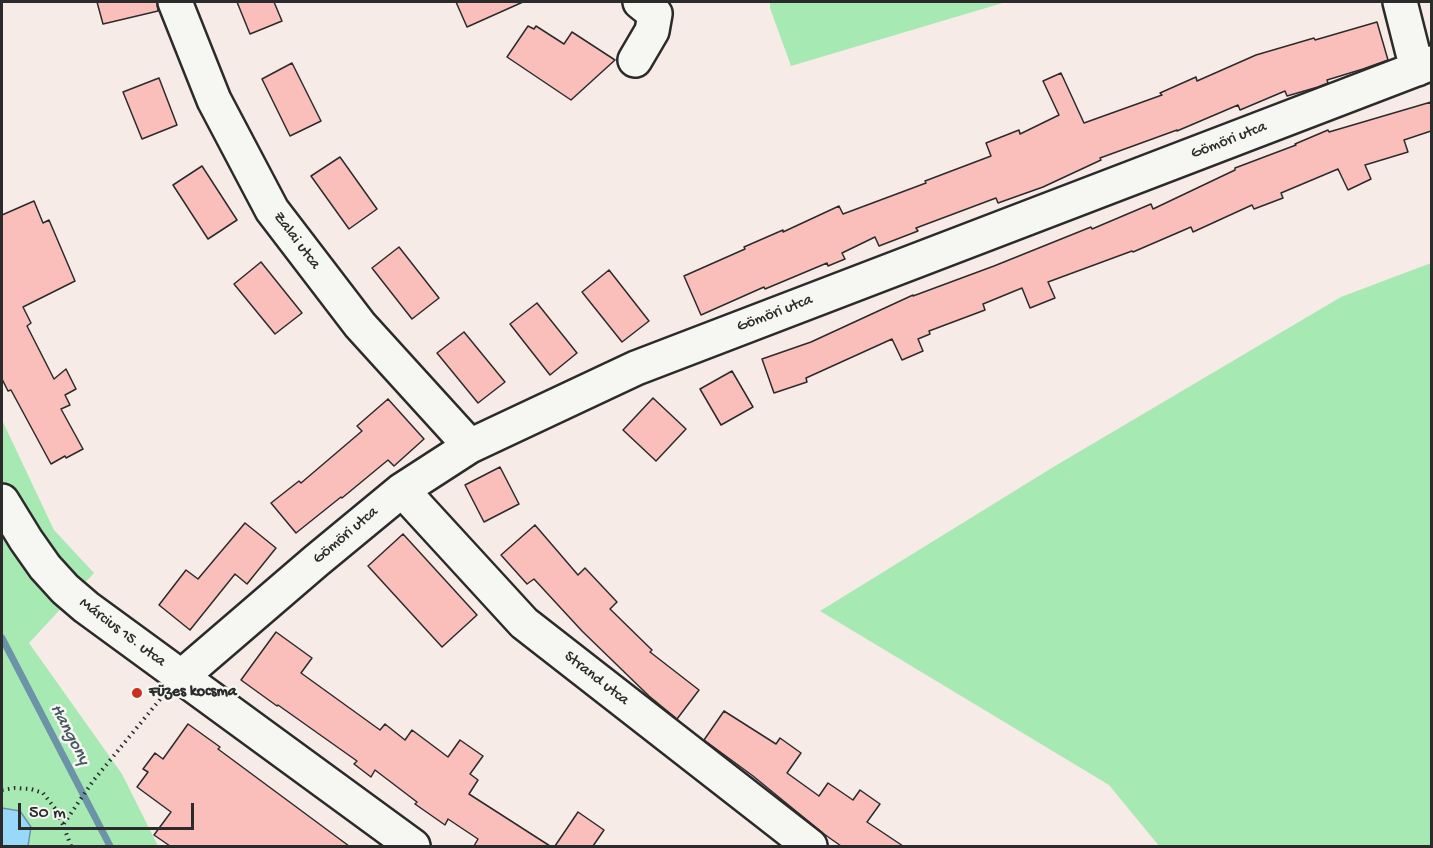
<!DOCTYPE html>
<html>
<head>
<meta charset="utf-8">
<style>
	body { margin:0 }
	#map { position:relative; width:1433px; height:848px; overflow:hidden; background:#f7ebe7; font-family:"Gochi Hand",sans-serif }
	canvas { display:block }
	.frame { position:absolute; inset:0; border:3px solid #2b2b2b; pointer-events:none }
	.scale { position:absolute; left:18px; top:803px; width:176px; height:27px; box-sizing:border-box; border:3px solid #2b2b2b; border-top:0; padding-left:8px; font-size:18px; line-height:21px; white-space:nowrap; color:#2b2b2b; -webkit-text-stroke:4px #f6f6f2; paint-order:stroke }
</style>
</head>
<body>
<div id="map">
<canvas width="1433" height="848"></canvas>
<div class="frame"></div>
<div class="scale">50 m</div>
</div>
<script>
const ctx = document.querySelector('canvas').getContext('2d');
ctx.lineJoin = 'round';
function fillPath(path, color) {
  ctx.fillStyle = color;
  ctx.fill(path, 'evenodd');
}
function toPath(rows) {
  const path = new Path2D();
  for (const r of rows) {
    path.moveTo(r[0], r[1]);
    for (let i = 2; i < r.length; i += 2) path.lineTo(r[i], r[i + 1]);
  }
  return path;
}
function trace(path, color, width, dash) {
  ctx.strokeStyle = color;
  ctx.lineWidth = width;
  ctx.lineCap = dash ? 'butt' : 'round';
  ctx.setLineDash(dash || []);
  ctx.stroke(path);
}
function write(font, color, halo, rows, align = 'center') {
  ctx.font = font + ' "Gochi Hand",sans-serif';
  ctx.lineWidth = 5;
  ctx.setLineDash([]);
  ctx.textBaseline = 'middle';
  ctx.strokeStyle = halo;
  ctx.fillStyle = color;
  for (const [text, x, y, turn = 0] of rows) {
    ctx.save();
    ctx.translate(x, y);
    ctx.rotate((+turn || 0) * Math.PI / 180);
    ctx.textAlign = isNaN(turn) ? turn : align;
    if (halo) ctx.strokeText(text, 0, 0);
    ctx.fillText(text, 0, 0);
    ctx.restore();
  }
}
fillPath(toPath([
	[770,2,1006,2,791,66,770,8],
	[1431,263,1431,846,1159,846,1109,785,820,611,1055,466,1341,297],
	[2,420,54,530,94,573,29,643,122,774,158,846,2,846]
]), '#a7e9b3');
const water = toPath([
	[2,808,20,811,31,827,28,846,2,846,2,808]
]);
fillPath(water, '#98d9fa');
trace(water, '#6c93a7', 1.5);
trace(toPath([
	[2,638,110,846]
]), '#6c93a7', 7);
const building = toPath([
	[97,2,157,2,158,11,103,24,97,2],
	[237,2,274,2,282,21,250,34,237,2],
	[456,2,523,2,467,27,456,2],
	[1377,22,1388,60,1363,69,1327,80,1328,83,1318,87,1287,96,1285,91,1240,110,1238,105,1177,131,1177,130,1100,158,1101,160,1043,187,998,203,996,198,916,228,918,231,879,246,875,237,842,253,845,259,828,266,827,263,765,289,764,287,701,315,684,276,745,249,744,247,783,230,783,232,839,206,843,214,926,183,925,181,991,156,986,143,1019,130,1020,134,1059,115,1043,81,1061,73,1084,123,1162,95,1160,93,1196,77,1197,81,1256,55,1314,38,1315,40,1377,22],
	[528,26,534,29,536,26,564,44,572,32,615,60,571,100,507,57,528,26],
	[292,63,321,121,290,136,262,79,292,63],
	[159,78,177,125,142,139,123,92,159,78],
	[1431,102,1431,131,1404,140,1408,152,1365,165,1371,179,1348,190,1338,169,1281,193,1283,198,1254,209,1252,205,1193,232,1191,227,1133,252,1132,251,1048,282,1055,298,1030,308,1022,288,983,304,985,310,929,331,930,334,918,339,923,351,902,360,892,339,806,378,807,382,774,393,762,359,811,342,913,295,913,296,994,266,1091,227,1092,229,1151,204,1153,209,1235,170,1235,168,1296,145,1295,144,1328,130,1329,132,1431,102],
	[340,157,377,209,349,229,311,176,340,157],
	[202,166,237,220,208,239,173,185,202,166],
	[34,201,43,223,49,220,75,281,23,307,31,323,27,326,54,379,66,369,76,389,65,395,70,405,61,409,83,449,66,458,65,456,51,464,11,390,8,391,2,379,2,215,34,201],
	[399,247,439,298,412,319,372,268,399,247],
	[261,262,302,313,275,334,234,284,261,262],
	[609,270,649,321,622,342,582,292,609,270],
	[537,303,577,353,550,375,510,324,537,303],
	[464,332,505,382,478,403,437,353,464,332],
	[732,371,753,407,721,425,700,389,732,371],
	[653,398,686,429,656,461,623,430,653,398],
	[388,399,424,439,394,466,388,460,342,498,341,497,296,533,271,503,299,481,301,483,362,431,357,426,388,399],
	[500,467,519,504,484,522,465,485,500,467],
	[245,523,276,548,247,584,235,574,190,630,159,605,186,570,198,579,245,523],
	[535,525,578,575,585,568,617,602,610,609,652,650,650,652,699,690,677,719,649,696,582,631,534,579,527,584,501,555,535,525],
	[403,534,477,615,442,647,368,566,403,534],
	[276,632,312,658,301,673,380,730,385,724,405,740,412,730,448,757,460,740,483,756,470,774,478,780,469,794,550,846,474,846,478,839,448,819,445,825,415,804,417,802,375,770,371,777,354,764,357,761,278,705,277,706,241,680,276,632],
	[724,711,776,744,780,738,801,753,787,773,819,796,828,783,853,800,860,790,880,804,867,822,903,846,841,846,824,834,753,776,704,740,724,711],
	[188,724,220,747,218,749,349,846,170,846,154,835,171,812,137,787,148,772,143,769,155,753,163,759,188,724],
	[578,812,604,830,593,846,555,846,578,812]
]);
fillPath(building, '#fbbfbb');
trace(building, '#2b2b2b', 1.5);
const minor = toPath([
	[175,2,214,100,272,210,360,325,470,446],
	[1400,2,1417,69],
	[635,60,652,31,655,14,640,2],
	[402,490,524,623,810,846],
	[2,501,26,540,45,567,65,589,86,607,413,846],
	[181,677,316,561,402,490,470,446,636,368,1432,63]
]);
trace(minor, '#2b2b2b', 38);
trace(toPath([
	[2,790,15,788,31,789,43,793,57,811,63,825],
	[71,846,63,825,93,781,162,697]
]), '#2b2b2b', 4, [1.5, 4.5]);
trace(minor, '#f6f6f2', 33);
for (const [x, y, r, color] of [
	[137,693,6,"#c8321e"]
]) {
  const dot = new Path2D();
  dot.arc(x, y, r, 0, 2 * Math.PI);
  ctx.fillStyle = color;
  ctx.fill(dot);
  trace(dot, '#f6f6f2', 2);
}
write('16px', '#2b2b2b', '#f6f6f2', [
	["Gömöri utca",1229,141,-21],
	["Zalai utca",296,241,53],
	["Gömöri utca",775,314,-21],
	["Gömöri utca",346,536,-40],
	["Március 15. utca",122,633,37],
	["Strand utca",596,679,38]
]);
write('bold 16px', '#2b2b2b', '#f6f6f2', [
	["Füzes kocsma",149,693]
], 'left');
write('italic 18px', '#46565f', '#f6f6f2', [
	["Hangony",69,735,62]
]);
</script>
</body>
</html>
